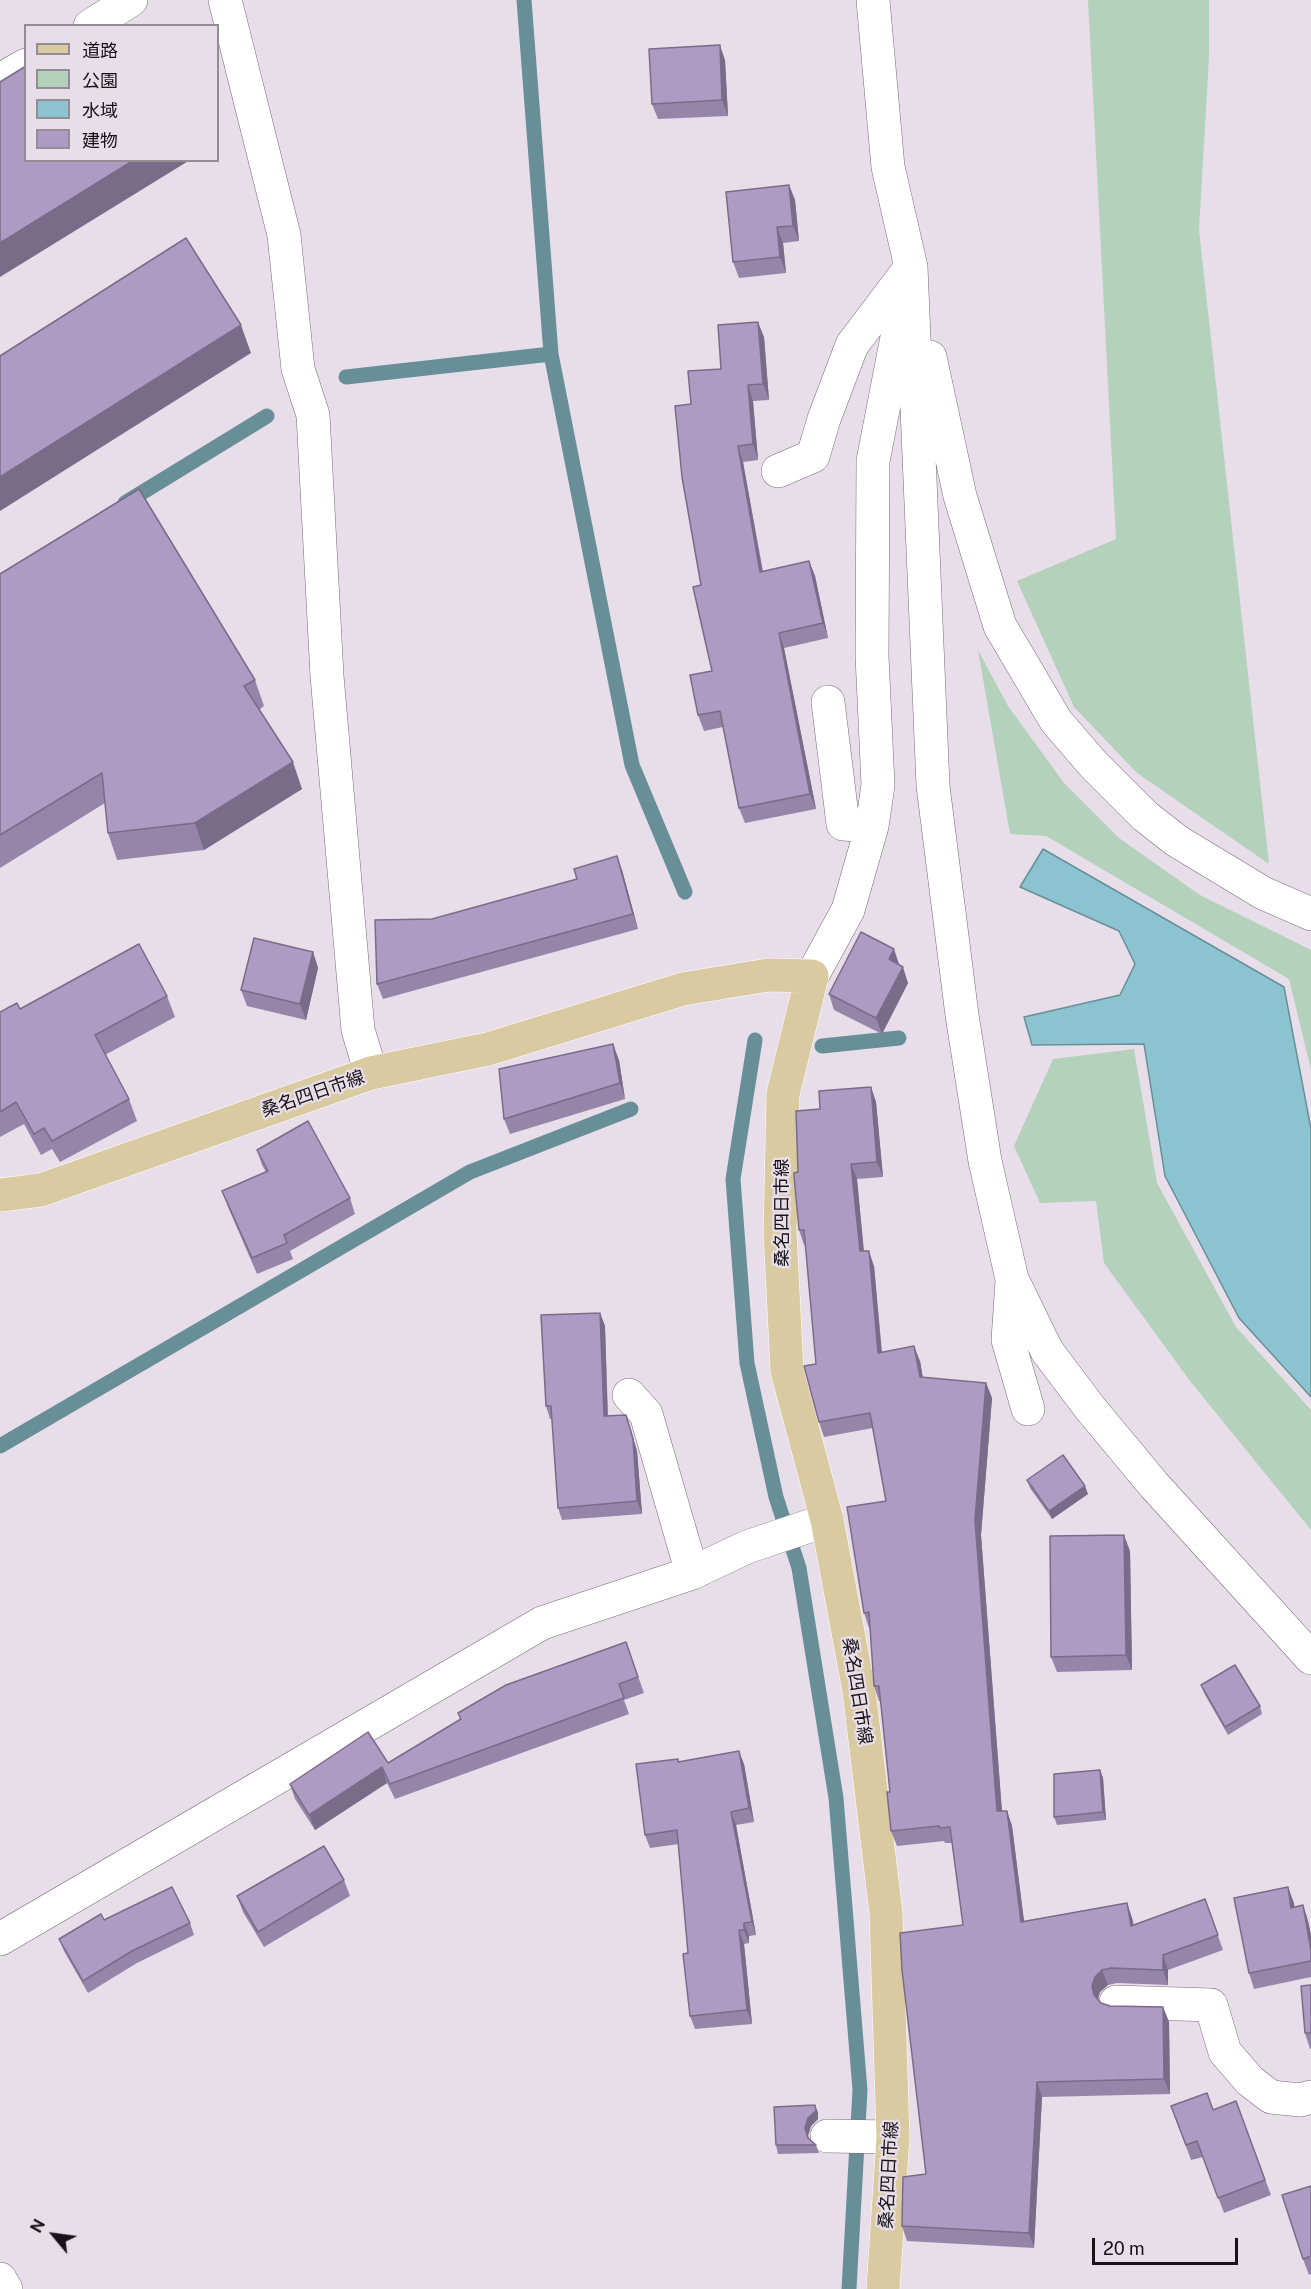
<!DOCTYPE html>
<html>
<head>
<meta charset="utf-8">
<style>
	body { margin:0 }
	#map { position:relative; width:1311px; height:2289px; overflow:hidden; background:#e8deea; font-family:"Public Sans","Noto Sans JP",sans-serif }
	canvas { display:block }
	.legend { position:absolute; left:24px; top:24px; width:195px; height:138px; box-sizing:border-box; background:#e8deea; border:2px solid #948d96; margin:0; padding:8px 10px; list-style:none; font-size:18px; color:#171317 }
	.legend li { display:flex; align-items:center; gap:12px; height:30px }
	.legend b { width:30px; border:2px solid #948d96 }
	.north { position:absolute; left:24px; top:2205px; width:60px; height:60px; -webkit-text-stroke:4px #e8deea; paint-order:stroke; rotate:299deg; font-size:16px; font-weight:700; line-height:24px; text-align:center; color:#171317 }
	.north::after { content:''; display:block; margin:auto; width:21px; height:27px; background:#171317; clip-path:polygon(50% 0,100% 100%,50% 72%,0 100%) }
	.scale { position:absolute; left:1092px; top:2238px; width:146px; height:27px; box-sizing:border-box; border:3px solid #171317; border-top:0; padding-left:8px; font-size:18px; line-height:21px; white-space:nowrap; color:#171317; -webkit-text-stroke:4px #e8deea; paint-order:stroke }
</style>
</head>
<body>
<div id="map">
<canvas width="1311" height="2289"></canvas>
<ul class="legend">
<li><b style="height:8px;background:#d9caa1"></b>道路</li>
<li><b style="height:16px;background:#b4d2bb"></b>公園</li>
<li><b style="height:16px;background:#8bc4d0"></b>水域</li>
<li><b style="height:16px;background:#ad9bc4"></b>建物</li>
</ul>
<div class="north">N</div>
<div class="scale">20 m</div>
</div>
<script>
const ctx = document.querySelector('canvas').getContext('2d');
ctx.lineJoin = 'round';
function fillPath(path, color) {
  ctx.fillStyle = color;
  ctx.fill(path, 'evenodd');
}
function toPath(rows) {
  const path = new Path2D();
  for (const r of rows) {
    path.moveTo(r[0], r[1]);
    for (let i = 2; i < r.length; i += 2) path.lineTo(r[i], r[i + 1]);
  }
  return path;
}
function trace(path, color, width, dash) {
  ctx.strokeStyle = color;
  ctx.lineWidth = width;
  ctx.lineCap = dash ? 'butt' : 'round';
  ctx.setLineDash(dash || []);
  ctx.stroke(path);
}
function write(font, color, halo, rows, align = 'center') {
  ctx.font = font + ' "Public Sans","Noto Sans JP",sans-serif';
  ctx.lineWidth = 4.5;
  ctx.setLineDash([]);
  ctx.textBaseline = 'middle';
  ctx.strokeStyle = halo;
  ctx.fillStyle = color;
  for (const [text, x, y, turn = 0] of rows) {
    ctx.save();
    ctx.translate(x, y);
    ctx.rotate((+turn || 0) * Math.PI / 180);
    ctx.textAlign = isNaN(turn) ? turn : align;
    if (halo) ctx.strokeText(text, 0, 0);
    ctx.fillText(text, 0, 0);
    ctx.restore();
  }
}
fillPath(toPath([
	[1088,0,1209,0,1209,57,1199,230,1269,864,1137,773,1074,707,1017,581,1116,539],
	[978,650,1008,706,1064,783,1119,838,1200,895,1311,950,1311,1070,1289,979,1046,836,1010,834],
	[1134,1049,1157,1183,1236,1327,1311,1410,1311,1530,1190,1381,1104,1263,1096,1201,1040,1203,1014,1146,1053,1059]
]), '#b4d2bb');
const water = toPath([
	[1043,849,1284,987,1311,1129,1311,1397,1239,1318,1165,1176,1144,1044,1032,1045,1024,1017,1120,995,1135,964,1119,931,1020,887,1043,849]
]);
fillPath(water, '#8bc4d0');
trace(water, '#688f98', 1.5);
trace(toPath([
	[524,0,551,354,632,765,685,892],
	[346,377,551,354],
	[125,503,267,416],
	[755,1040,733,1179,747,1363,776,1497,799,1568,836,1798,860,2090,849,2289],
	[822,1046,899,1038],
	[0,1446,470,1172,631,1109]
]), '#688f98', 15);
const minor = toPath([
	[225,0,284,235,298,369,313,415,327,676,358,1030,371,1073],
	[873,0,888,167,911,267,933,786,962,1015,985,1161,1012,1279,1047,1351,1090,1408,1154,1485,1311,1658],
	[90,26,131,0],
	[0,80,26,65],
	[930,357,960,496,1000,626,1056,721,1093,764,1145,816,1177,841,1263,893,1311,914],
	[778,471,813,456,824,419,852,345,911,267],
	[828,702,843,824,872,826],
	[812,976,848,910,872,826,878,785,872,656,873,461,900,322],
	[1012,1281,1008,1340,1028,1409],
	[629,1395,646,1414,692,1573],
	[0,1939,542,1623,692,1573,747,1547,827,1520],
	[1116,2002,1211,2005,1225,2052,1250,2081,1271,2097,1300,2100,1311,2097],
	[827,2136,893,2137],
	[0,2279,6,2289]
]);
const major = toPath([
	[0,1195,41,1190,371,1073,488,1049,683,989,768,975,812,976,783,1094,780,1232,787,1371,827,1520,859,1691,886,1913,893,2137,883,2289]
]);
trace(minor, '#756c76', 34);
trace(major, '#fff', 34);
trace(minor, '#fff', 33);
trace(major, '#d9caa1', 33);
fillPath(toPath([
	[725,60,728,116,658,119,652,104],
	[789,185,795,200,799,241,783,243,786,273,739,278,733,262],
	[764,337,769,400,753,401,758,460,743,462,763,571,809,561,815,576,828,638,784,648,816,809,745,823,739,808,723,727,704,731,698,715,712,671,701,585,691,404,721,369],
	[0,574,255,680,264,706,259,710,302,789,204,850,117,860,108,833,105,803,0,868],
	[622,870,638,929,383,999,377,984,432,919],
	[313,952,318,968,306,1020,247,1006,241,990],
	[899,964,899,965,908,983,882,1034,834,1010,829,994],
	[167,996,175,1017,105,1055,129,1099,137,1121,60,1162,52,1149,41,1155,24,1124,0,1137,0,1012,20,1009],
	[619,1060,625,1099,510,1134,504,1119],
	[871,1087,876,1102,883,1177,857,1179,864,1251,874,1266,882,1352,920,1361,923,1378,986,1383,992,1398,981,1535,1002,1811,1007,1811,1012,1826,1024,1921,1127,1903,1132,1918,1134,1925,1205,1899,1223,1950,1168,1970,1168,1985,1117,1983,1108,1985,1100,1992,1098,2000,1101,2003,1110,2006,1163,2007,1169,2022,1170,2094,1042,2097,1034,2248,907,2241,902,2226,926,2174,963,1925,952,1843,945,1843,944,1841,897,1846,891,1831,890,1792,881,1701,879,1701,874,1686,870,1628,869,1628,864,1613,886,1501,873,1428,824,1437,819,1422,816,1364,806,1245,804,1245,799,1230,798,1172,820,1109],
	[257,1150,350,1198,355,1214,290,1251,293,1259,257,1274,228,1207,222,1191,266,1172,262,1165],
	[600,1313,605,1326,608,1416,626,1415,630,1427,637,1451,642,1514,562,1520,558,1508,552,1419,550,1419,546,1406],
	[1027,1480,1088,1494,1052,1519,1030,1488],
	[1130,1551,1132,1670,1057,1672,1051,1657],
	[626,1642,644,1693,624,1700,629,1714,395,1799,387,1783,315,1830,295,1799,290,1784,388,1763,460,1719,458,1713],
	[1201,1685,1260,1706,1262,1714,1228,1735,1204,1693],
	[678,1759,679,1762,744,1764,754,1822,736,1825,756,1935,749,1936,749,1943,744,1944,752,2024,695,2029,690,2016,688,1953,679,1844,650,1848,645,1835],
	[1100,1770,1103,1778,1106,1820,1057,1825,1054,1817],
	[344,1880,350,1896,264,1947,243,1912,237,1896],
	[1288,1887,1294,1907,1303,1905,1308,1921,1311,1935,1311,1977,1254,1989,1249,1973],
	[104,1920,190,1923,194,1935,137,1963,88,1993,64,1951,59,1939],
	[1311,1985,1311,2049,1310,2049,1305,2033],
	[1236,2101,1271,2195,1224,2213,1203,2157,1191,2160,1171,2106,1213,2110],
	[815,2105,818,2113,818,2119,811,2126,808,2136,809,2138,816,2145,819,2153,778,2154,776,2145],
	[1311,2186,1311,2274,1309,2275,1303,2259]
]), '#9585a9');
fillPath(toPath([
	[720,45,725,60,728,116,722,100],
	[134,160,190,160,0,277,0,243],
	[789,185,795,200,799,241,793,226],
	[777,227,783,243,786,273,780,257],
	[758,322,764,337,769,400,763,384],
	[241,325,251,353,0,511,0,477],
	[748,385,753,401,758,460,753,444],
	[738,446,743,462,765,587,760,572],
	[809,561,815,576,828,638,823,623],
	[779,633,784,648,816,809,810,794],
	[293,762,302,789,204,850,195,823],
	[617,856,622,870,638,929,633,914],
	[894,949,899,964,894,975,889,959],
	[313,952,318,968,306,1020,300,1004],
	[903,967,908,983,882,1034,876,1018],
	[613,1044,619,1060,625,1099,620,1083],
	[871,1087,876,1102,883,1177,877,1162],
	[851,1164,857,1179,865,1266,860,1251],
	[869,1251,874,1266,883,1368,878,1353],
	[600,1313,605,1326,608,1429,604,1416],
	[914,1346,920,1361,925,1392,920,1377],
	[986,1383,992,1398,981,1535,1003,1826,997,1811,975,1520],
	[626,1415,637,1451,642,1514,637,1501],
	[1085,1486,1088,1494,1052,1519,1049,1511],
	[1124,1535,1130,1551,1132,1670,1126,1655],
	[739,1751,744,1764,754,1822,749,1808],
	[382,1767,387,1783,315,1830,309,1815],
	[1100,1770,1103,1778,1106,1820,1103,1812],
	[1007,1811,1012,1826,1026,1937,1021,1922],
	[731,1812,736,1825,756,1935,752,1922],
	[1288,1887,1294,1903,1297,1923,1291,1908],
	[1127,1903,1132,1918,1136,1941,1131,1926],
	[1303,1905,1308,1921,1311,1935,1311,1951],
	[744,1923,749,1936,749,1943,744,1930],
	[739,1930,744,1944,752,2024,747,2010],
	[1163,1955,1168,1970,1168,1985,1163,1970],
	[1102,1970,1108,1985,1100,1992,1097,2001,1094,1995,1092,1986,1095,1977],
	[1163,2007,1169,2022,1170,2094,1164,2079],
	[1037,2082,1042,2097,1034,2248,1029,2233],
	[815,2105,818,2113,818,2119,811,2126,808,2136,811,2146,805,2128,808,2118]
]), '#796c89');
const building = toPath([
	[720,45,722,100,652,104,649,49,720,45],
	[26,66,26,160,134,160,0,243,0,82,26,66],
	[789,185,793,226,777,227,780,257,733,262,726,192,789,185],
	[186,238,241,325,0,477,0,356,186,238],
	[758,322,763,384,748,385,753,444,738,446,760,572,809,561,823,623,779,633,810,794,739,808,720,711,698,715,690,675,712,671,693,587,701,585,682,477,675,406,691,404,688,371,721,369,718,325,758,322],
	[139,489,255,680,244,686,293,762,195,823,108,833,102,773,0,835,0,574,139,489],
	[617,856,633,914,377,984,375,920,432,919,577,879,574,869,617,856],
	[861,932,894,949,889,959,903,967,876,1018,829,994,861,932],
	[254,938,313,952,300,1004,241,990,254,938],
	[139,944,167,996,95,1035,129,1099,52,1141,44,1128,34,1134,16,1102,0,1112,0,1012,17,1003,20,1009,139,944],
	[613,1044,620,1083,504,1119,499,1069,613,1044],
	[871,1087,877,1162,851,1164,860,1251,869,1251,878,1353,914,1346,920,1377,986,1383,975,1520,997,1811,1007,1811,1021,1922,1127,1903,1131,1926,1205,1899,1218,1935,1163,1955,1163,1970,1111,1968,1102,1970,1095,1977,1092,1986,1094,1995,1101,2003,1110,2006,1163,2007,1164,2079,1037,2082,1029,2233,902,2226,903,2177,926,2174,902,1970,900,1933,963,1925,950,1827,940,1828,939,1826,891,1831,887,1792,890,1792,879,1686,874,1686,869,1612,864,1613,847,1507,886,1501,870,1413,819,1422,804,1366,816,1364,804,1230,799,1230,794,1176,794,1173,798,1172,796,1111,820,1109,819,1091,871,1087],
	[308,1121,350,1198,284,1235,287,1243,252,1258,222,1191,268,1171,257,1150,308,1121],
	[600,1313,604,1416,626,1415,633,1439,637,1501,558,1508,551,1406,546,1406,541,1315,600,1313],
	[1063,1455,1085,1486,1049,1511,1027,1480,1063,1455],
	[1124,1535,1126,1655,1051,1657,1050,1536,1124,1535],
	[626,1642,638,1677,619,1684,624,1698,390,1784,382,1767,309,1815,290,1784,368,1732,388,1763,461,1719,458,1713,506,1685,626,1642],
	[1235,1665,1260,1706,1225,1727,1201,1685,1235,1665],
	[739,1751,749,1808,731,1812,752,1922,744,1923,744,1930,739,1930,747,2010,690,2016,683,1954,688,1953,677,1830,645,1835,636,1764,678,1759,678,1762,739,1751],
	[1100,1770,1103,1812,1054,1817,1054,1774,1100,1770],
	[324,1846,344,1880,258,1932,237,1896,324,1846],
	[172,1887,190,1923,132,1951,83,1981,59,1939,101,1914,104,1920,172,1887],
	[1288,1887,1291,1908,1303,1905,1311,1951,1311,1961,1249,1973,1234,1898,1288,1887],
	[1311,1985,1311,2033,1305,2033,1301,1986,1311,1985],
	[1207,2093,1213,2110,1236,2101,1265,2180,1218,2198,1197,2141,1186,2145,1171,2106,1207,2093],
	[815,2105,816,2111,808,2118,805,2128,808,2138,816,2145,776,2145,774,2107,815,2105],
	[1311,2186,1311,2256,1303,2259,1282,2195,1311,2186]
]);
fillPath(building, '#ad9bc4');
trace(building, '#796c89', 1.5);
write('18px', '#171317', '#e8deea', [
	["桑名四日市線",313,1094,-19],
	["桑名四日市線",782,1213,-90],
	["桑名四日市線",857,1691,81],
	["桑名四日市線",889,2175,-87]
]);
</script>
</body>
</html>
